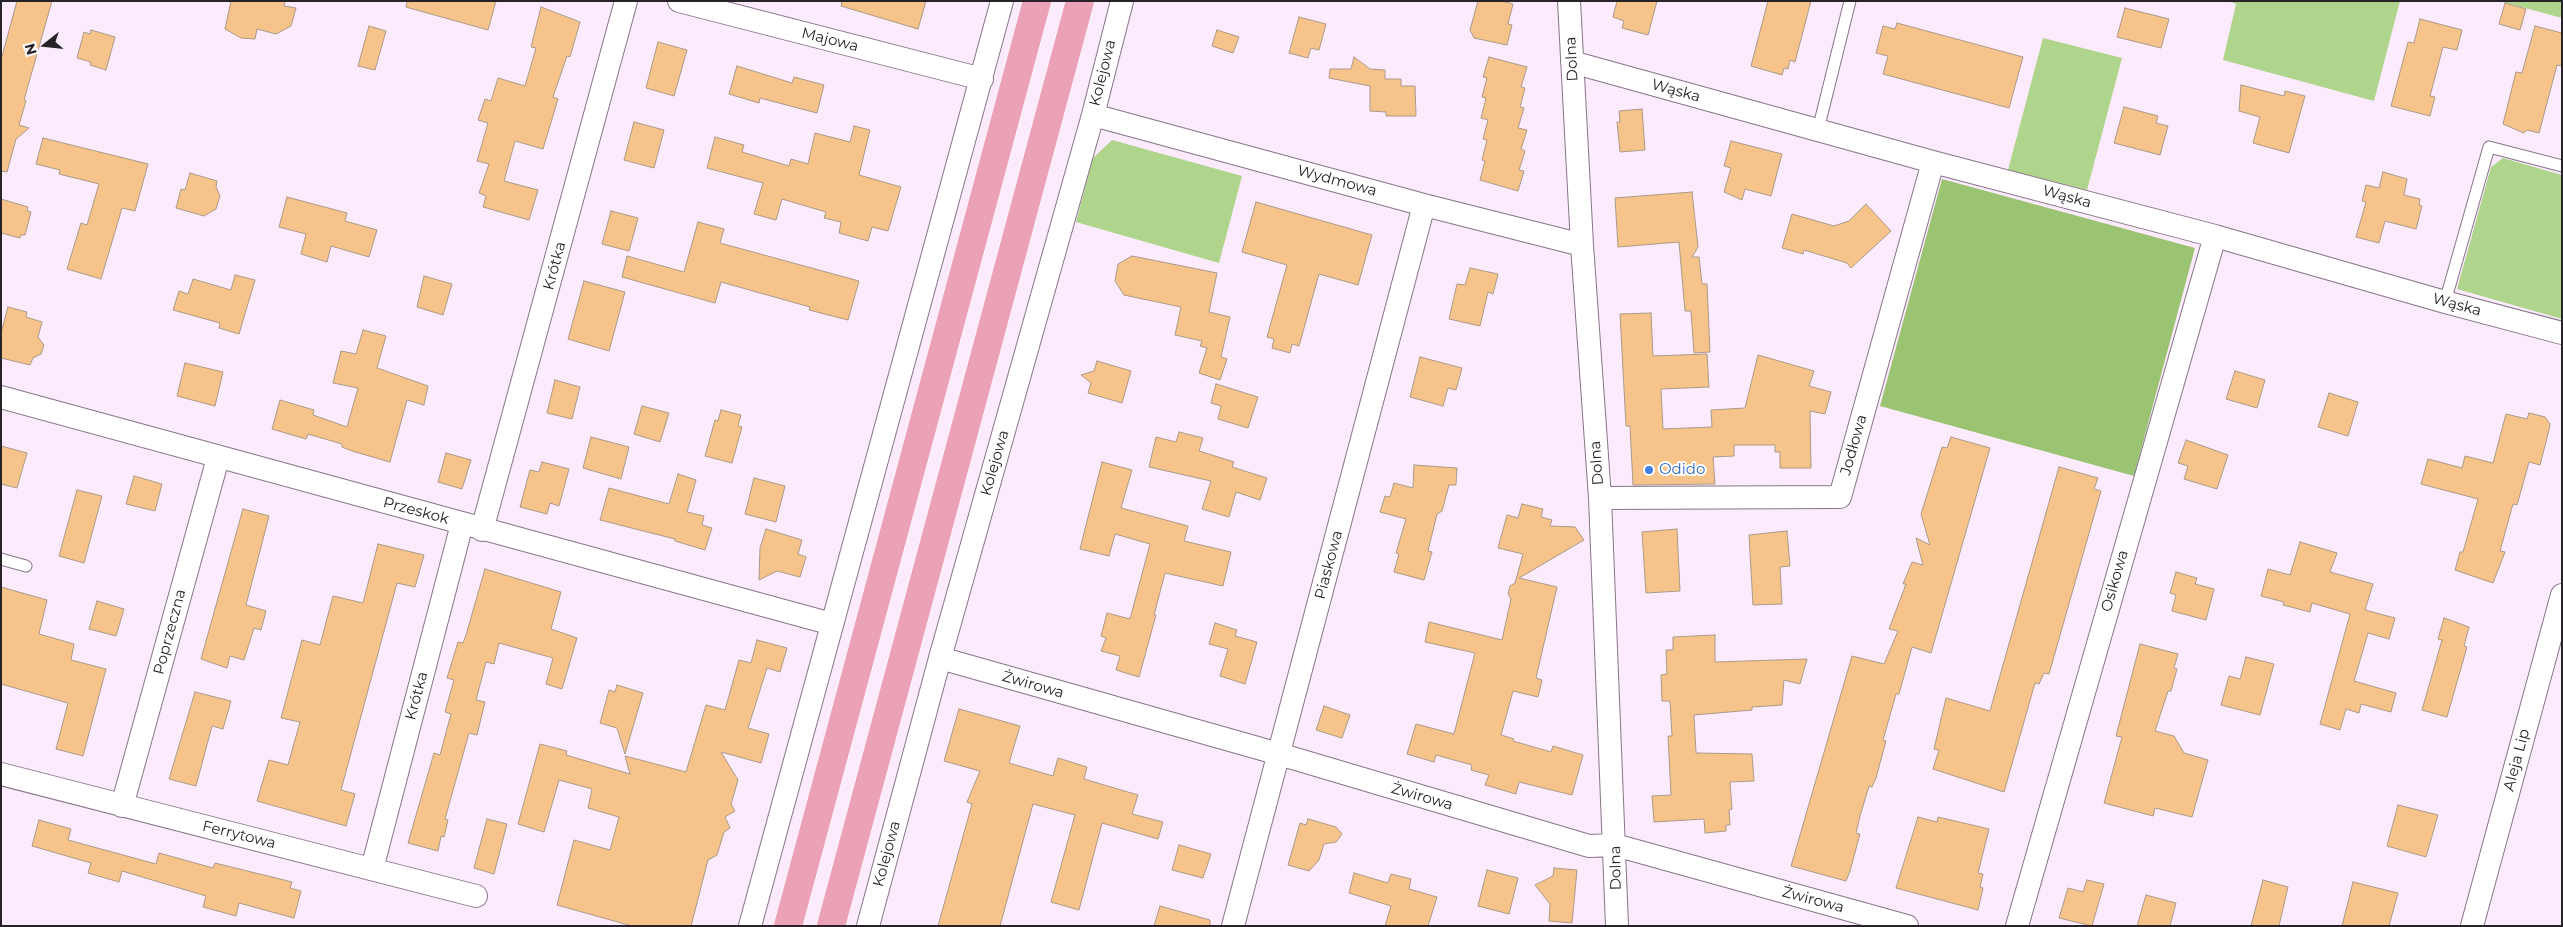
<!DOCTYPE html>
<html>
<head>
<meta charset="utf-8">
<style>
	body { margin:0 }
	#map { position:relative; width:2563px; height:927px; overflow:hidden; background:#fceafd; font-family:Montserrat,sans-serif }
	canvas { display:block }
	.frame { position:absolute; inset:0; border:2px solid #282229; pointer-events:none }
	.north { position:absolute; left:20px; top:20px; width:50px; height:50px; -webkit-text-stroke:4px #fff; paint-order:stroke; rotate:254deg; font-size:14px; font-weight:700; line-height:20px; text-align:center; color:#282229 }
	.north::after { content:''; display:block; margin:auto; width:18px; height:22px; background:#282229; clip-path:polygon(50% 0,100% 100%,50% 72%,0 100%) }
</style>
</head>
<body>
<div id="map">
<canvas width="2563" height="927"></canvas>
<div class="frame"></div>
<div class="north">N</div>
</div>
<script>
const ctx = document.querySelector('canvas').getContext('2d');
ctx.lineJoin = 'round';
function fillPath(path, color) {
  ctx.fillStyle = color;
  ctx.fill(path, 'evenodd');
}
function toPath(rows) {
  const path = new Path2D();
  for (const r of rows) {
    path.moveTo(r[0], r[1]);
    for (let i = 2; i < r.length; i += 2) path.lineTo(r[i], r[i + 1]);
  }
  return path;
}
function trace(path, color, width, dash) {
  ctx.strokeStyle = color;
  ctx.lineWidth = width;
  ctx.lineCap = dash ? 'butt' : 'round';
  ctx.setLineDash(dash || []);
  ctx.stroke(path);
}
function write(font, color, halo, rows, align = 'center') {
  ctx.font = font + ' Montserrat,sans-serif';
  ctx.lineWidth = 4;
  ctx.setLineDash([]);
  ctx.textBaseline = 'middle';
  ctx.strokeStyle = halo;
  ctx.fillStyle = color;
  for (const [text, x, y, turn = 0] of rows) {
    ctx.save();
    ctx.translate(x, y);
    ctx.rotate((+turn || 0) * Math.PI / 180);
    ctx.textAlign = isNaN(turn) ? turn : align;
    if (halo) ctx.strokeText(text, 0, 0);
    ctx.fillText(text, 0, 0);
    ctx.restore();
  }
}
fillPath(toPath([
	[2229,1,2400,1,2374,101,2223,60,2236,4],
	[2499,1,2562,1,2562,18],
	[2043,38,2122,58,2087,190,2008,170],
	[1112,140,1242,176,1219,263,1076,222,1093,158],
	[2503,158,2562,175,2562,319,2457,289,2491,167]
]), '#afd58c');
fillPath(toPath([
	[1942,179,2195,248,2134,476,1880,406]
]), '#9bc472');
const building = toPath([
	[17,1,52,1,24,100,26,101,19,125,29,128,16,139,7,172,1,171,1,60,17,1],
	[231,1,285,1,284,6,296,8,291,26,276,34,257,29,255,39,241,38,225,29,231,1],
	[407,1,496,1,488,30,406,7,407,1],
	[842,1,926,1,918,29,841,6,842,1],
	[1478,1,1502,1,1513,4,1508,24,1512,25,1507,45,1474,38,1470,30,1478,1],
	[1617,1,1657,1,1648,35,1622,28,1624,21,1613,17,1617,1],
	[1768,1,1811,1,1795,62,1790,60,1788,69,1784,68,1782,75,1751,66,1768,1],
	[2505,3,2526,9,2520,30,2499,24,2505,3],
	[541,7,580,22,570,57,567,56,553,97,558,99,543,149,515,141,504,181,538,190,529,220,483,207,486,196,479,193,489,164,477,161,488,123,478,120,485,99,491,101,498,78,525,86,536,48,531,47,541,7],
	[2125,8,2169,19,2161,48,2117,37,2125,8],
	[1299,17,1326,24,1319,50,1311,48,1308,58,1289,53,1299,17],
	[2420,19,2462,30,2457,50,2443,47,2430,96,2435,97,2430,116,2391,106,2408,42,2414,43,2420,19],
	[1897,23,2023,57,2009,108,1883,74,1888,56,1876,53,1883,26,1895,29,1897,23],
	[369,26,386,31,375,70,358,66,369,26],
	[2535,26,2562,33,2562,66,2557,65,2539,133,2527,130,2524,133,2503,124,2516,72,2522,73,2535,26],
	[91,30,115,37,106,70,90,65,91,62,77,58,84,32,90,34,91,30],
	[1217,30,1239,37,1233,53,1212,46,1217,30],
	[658,42,687,50,674,96,646,88,658,42],
	[1354,57,1370,69,1385,70,1385,79,1401,79,1401,86,1415,86,1416,116,1386,116,1386,112,1370,111,1370,86,1329,78,1330,69,1351,69,1354,57],
	[1489,57,1527,67,1521,87,1525,88,1520,107,1524,108,1518,128,1527,130,1521,149,1525,151,1519,170,1524,171,1518,191,1480,180,1485,161,1482,160,1487,140,1483,139,1488,120,1481,118,1486,98,1482,97,1487,78,1483,77,1489,57],
	[737,66,792,83,794,77,824,85,817,113,760,98,759,103,729,94,737,66],
	[2241,85,2284,96,2285,91,2305,96,2289,153,2253,143,2260,117,2239,111,2241,85],
	[2124,107,2158,116,2156,123,2168,126,2160,155,2114,143,2124,107],
	[1642,109,1645,150,1620,152,1617,122,1620,122,1619,111,1642,109],
	[634,122,664,130,654,168,624,160,634,122],
	[854,126,870,130,859,175,901,187,888,231,872,227,868,241,839,233,841,222,824,218,826,212,782,199,776,220,754,214,763,183,707,168,715,137,744,145,742,152,789,166,791,159,808,164,815,133,850,142,854,126],
	[43,138,148,164,135,211,122,208,101,279,67,269,81,223,87,225,99,184,59,174,60,170,36,164,43,138],
	[1731,141,1782,154,1771,196,1745,189,1742,200,1724,192,1731,168,1724,166,1731,141],
	[2383,172,2407,179,2404,195,2420,199,2419,205,2422,206,2416,229,2385,221,2379,243,2356,237,2366,202,2362,201,2366,185,2379,188,2383,172],
	[190,173,217,181,216,187,220,196,216,209,204,216,176,208,181,189,185,190,190,173],
	[1692,192,1698,247,1692,257,1699,257,1702,284,1707,284,1710,352,1694,353,1691,311,1685,311,1679,242,1618,247,1615,198,1692,192],
	[287,197,347,213,345,221,377,230,369,257,331,246,327,262,301,254,306,234,279,227,287,197],
	[1,199,28,207,27,211,31,212,25,235,21,235,20,238,1,233,1,199],
	[1256,202,1372,235,1358,285,1319,274,1299,346,1292,344,1290,353,1272,348,1274,339,1267,337,1287,265,1242,252,1256,202],
	[1866,204,1891,231,1851,268,1847,263,1804,250,1803,254,1782,248,1792,214,1834,226,1849,221,1866,204],
	[611,211,638,218,629,251,602,244,611,211],
	[698,222,724,229,720,243,859,281,848,320,809,310,810,307,721,282,715,303,622,277,627,256,684,272,698,222],
	[1132,256,1217,273,1209,312,1230,317,1221,357,1227,359,1220,380,1199,373,1207,348,1200,346,1202,341,1175,335,1181,307,1124,295,1115,281,1118,264,1132,256],
	[1470,268,1498,274,1493,294,1488,292,1480,326,1449,319,1457,284,1465,285,1470,268],
	[235,275,255,280,239,334,219,328,220,323,173,310,179,291,188,294,193,279,231,290,235,275],
	[424,276,452,284,443,315,417,307,424,276],
	[584,281,625,292,609,351,568,339,584,281],
	[8,307,27,312,26,317,42,322,38,337,44,345,41,354,33,358,30,365,1,358,1,333,8,307],
	[1651,313,1653,356,1707,354,1709,387,1661,389,1663,429,1712,427,1711,410,1745,408,1758,355,1814,371,1809,386,1831,392,1825,414,1810,411,1811,468,1780,468,1780,452,1775,452,1775,445,1734,445,1734,456,1713,457,1715,484,1633,485,1630,426,1626,426,1620,314,1651,313],
	[363,330,386,336,377,368,428,386,424,405,407,400,390,462,352,451,342,447,342,444,308,434,306,439,272,429,280,400,314,410,313,415,347,427,358,388,333,383,341,351,356,354,363,330],
	[1420,357,1462,368,1456,390,1448,388,1443,406,1410,397,1420,357],
	[1097,361,1131,371,1122,403,1088,393,1091,383,1081,375,1094,371,1097,361],
	[185,363,223,372,215,406,177,396,185,363],
	[2235,371,2265,380,2257,408,2226,399,2235,371],
	[555,380,580,387,572,419,547,413,555,380],
	[1216,384,1258,397,1248,428,1218,419,1221,406,1211,403,1216,384],
	[2329,393,2358,402,2348,436,2318,427,2329,393],
	[642,406,669,413,660,442,634,434,642,406],
	[721,410,741,415,738,426,742,427,732,463,705,456,715,420,718,421,721,410],
	[2529,413,2545,417,2550,424,2549,430,2540,465,2529,462,2517,505,2513,504,2500,551,2505,552,2493,583,2455,570,2460,552,2463,552,2478,499,2421,484,2428,459,2462,468,2465,456,2493,463,2506,414,2527,419,2529,413],
	[1179,432,1203,438,1199,451,1234,462,1232,467,1267,478,1260,500,1236,492,1229,517,1202,509,1211,481,1149,467,1156,437,1176,442,1179,432],
	[591,437,629,447,621,479,583,468,591,437],
	[1951,437,1990,448,1931,653,1912,647,1899,694,1896,694,1883,740,1886,741,1876,778,1872,787,1869,786,1860,816,1856,833,1860,834,1850,871,1846,881,1791,866,1852,656,1884,664,1898,631,1889,629,1906,584,1903,584,1912,562,1923,565,1916,538,1930,545,1921,514,1942,447,1947,448,1951,437],
	[2186,440,2228,455,2217,489,2184,479,2188,466,2178,463,2186,440],
	[1,446,27,453,17,488,1,484,1,446],
	[446,453,471,460,462,489,438,482,446,453],
	[542,462,569,469,559,506,550,503,547,514,520,507,530,470,539,472,542,462],
	[1102,462,1132,470,1121,508,1188,526,1184,541,1231,552,1223,586,1165,573,1154,615,1156,615,1139,677,1116,670,1120,656,1101,651,1106,638,1101,636,1107,613,1130,619,1150,544,1115,534,1109,556,1080,549,1102,462],
	[1414,465,1457,468,1456,485,1449,485,1442,511,1437,514,1428,551,1432,552,1424,580,1394,572,1399,554,1396,553,1406,519,1380,512,1385,496,1390,497,1394,483,1413,488,1414,465],
	[2059,467,2098,478,2094,489,2101,491,2049,674,2044,673,2039,684,2035,683,2004,792,1933,769,1939,750,1934,749,1946,698,1990,711,2059,467],
	[678,474,696,480,687,512,704,516,702,525,712,528,705,550,675,541,675,539,600,520,609,488,669,504,678,474],
	[134,476,162,484,155,511,126,504,134,476],
	[754,478,785,486,776,522,745,514,754,478],
	[77,490,102,496,84,563,59,556,77,490],
	[1522,504,1543,509,1541,517,1552,520,1550,526,1575,527,1584,540,1519,578,1557,587,1536,678,1542,680,1538,697,1513,691,1501,735,1514,739,1513,741,1551,752,1553,746,1583,755,1572,795,1519,782,1516,794,1485,785,1489,775,1471,770,1472,765,1436,755,1434,762,1407,754,1416,724,1454,734,1475,653,1425,642,1429,622,1502,640,1511,599,1508,594,1510,586,1515,583,1523,554,1498,548,1507,515,1518,518,1522,504],
	[243,509,269,516,246,605,266,611,261,630,254,628,244,660,230,656,227,668,201,659,243,509],
	[766,529,802,540,798,554,806,557,800,577,777,571,759,580,760,548,766,529],
	[1677,529,1680,591,1646,593,1642,532,1677,529],
	[1787,531,1790,566,1780,567,1782,604,1753,605,1749,535,1787,531],
	[2300,542,2337,553,2330,572,2373,584,2365,610,2395,618,2389,639,2368,633,2354,681,2396,693,2391,712,2361,704,2359,713,2346,709,2340,730,2320,724,2350,614,2312,603,2310,612,2283,605,2284,602,2261,596,2268,569,2290,575,2300,542],
	[378,544,424,555,415,587,397,583,341,790,355,794,346,826,257,801,269,760,288,765,300,722,281,718,302,640,320,645,333,596,363,603,378,544],
	[485,569,561,592,551,629,577,638,562,689,546,684,553,658,499,643,494,664,486,662,476,700,485,702,477,735,469,733,445,819,448,820,444,837,441,836,438,851,408,843,434,753,440,755,451,714,445,712,454,680,447,678,458,642,463,643,466,635,485,569],
	[2176,572,2197,578,2195,584,2214,589,2206,620,2172,611,2176,595,2170,593,2176,572],
	[1,587,47,600,39,634,74,644,71,660,106,669,83,756,56,749,68,703,1,684,1,587],
	[97,601,124,609,116,636,89,629,97,601],
	[2444,618,2469,627,2464,646,2467,647,2447,717,2422,710,2442,640,2438,639,2444,618],
	[1215,623,1237,630,1235,636,1257,642,1245,684,1220,676,1228,649,1209,644,1215,623],
	[1715,635,1715,662,1807,659,1800,684,1784,680,1782,705,1752,707,1752,710,1694,715,1696,753,1752,754,1754,781,1730,782,1732,809,1729,810,1730,825,1726,825,1726,831,1705,833,1704,819,1654,822,1652,796,1671,795,1668,736,1672,736,1670,701,1662,701,1661,675,1667,674,1666,650,1673,650,1673,637,1715,635],
	[757,640,787,648,780,672,767,668,748,728,769,734,761,763,721,752,738,780,731,804,735,811,725,817,730,828,724,832,717,855,708,860,691,926,632,926,557,905,574,840,610,850,619,817,588,808,592,789,559,780,544,832,518,824,540,744,567,751,566,755,630,774,625,756,686,772,706,705,725,710,739,660,751,663,757,640],
	[2140,644,2178,654,2174,668,2177,669,2171,691,2168,691,2155,731,2174,736,2184,753,2208,760,2192,817,2155,808,2153,816,2104,803,2122,737,2116,736,2140,644],
	[2246,657,2274,664,2260,715,2221,705,2229,676,2240,679,2246,657],
	[617,685,643,693,625,754,617,728,600,723,609,690,615,692,617,685],
	[195,692,231,701,223,729,212,726,196,786,169,779,195,692],
	[1324,706,1350,715,1342,738,1316,730,1324,706],
	[959,709,1020,726,1009,763,1053,776,1058,758,1087,767,1084,779,1138,795,1132,814,1163,822,1158,839,1102,823,1079,910,1051,902,1075,815,1033,804,1000,926,938,926,972,804,967,802,980,771,944,761,959,709],
	[2398,805,2438,815,2426,857,2387,846,2398,805],
	[1918,817,1937,822,1938,817,1989,829,1978,873,1983,874,1980,887,1983,888,1978,910,1896,888,1918,817],
	[487,819,507,824,494,874,474,868,487,819],
	[1308,819,1336,827,1342,834,1336,842,1324,844,1319,860,1309,871,1288,865,1300,823,1306,825,1308,819],
	[39,820,71,829,68,840,156,864,159,853,213,868,215,863,292,882,290,888,301,891,294,918,239,903,236,916,203,907,206,896,122,871,119,882,88,873,91,863,32,846,39,820],
	[1179,845,1211,854,1203,878,1172,870,1179,845],
	[1554,868,1577,870,1572,923,1549,921,1550,904,1535,885,1553,876,1554,868],
	[1487,870,1518,878,1509,914,1478,906,1487,870],
	[1354,873,1388,883,1391,874,1411,879,1409,889,1437,897,1428,926,1385,926,1391,906,1349,893,1354,873],
	[2087,880,2104,884,2092,926,2059,918,2068,888,2083,892,2087,880],
	[2263,880,2288,887,2279,926,2251,926,2263,880],
	[2353,882,2398,893,2389,926,2342,926,2353,882],
	[2146,895,2176,903,2170,926,2137,926,2146,895],
	[1160,906,1210,920,1210,926,1154,926,1160,906]
]);
fillPath(building, '#f6c48a');
trace(building, '#aa9a88', 1);
const service = toPath([
	[1818,130,1850,1],
	[2445,302,2489,147,2562,166],
	[1,559,26,566]
]);
const minor = toPath([
	[679,1,982,79],
	[1569,1,1582,245,1600,498,1617,926],
	[1572,62,1933,162,2215,236,2445,302,2562,333],
	[1093,115,1424,205,1582,245],
	[1,397,832,624],
	[1600,498,1840,497,1933,162],
	[482,530,626,1],
	[940,658,1279,754,1589,846,1615,845,1907,926],
	[1,774,476,896],
	[122,806,218,458],
	[372,869,462,524],
	[750,926,1002,1],
	[868,926,940,658,1093,115,1122,1],
	[1233,926,1424,205],
	[2017,926,2215,236],
	[2472,926,2562,595]
]);
const trunk = toPath([
	[788,926,1037,1],
	[831,926,1080,1]
]);
trace(service, '#867687', 13);
trace(minor, '#867687', 24);
trace(trunk, '#fff', 29);
trace(service, '#fff', 11);
trace(minor, '#fff', 22);
trace(trunk, '#eba2b7', 28);
for (const [x, y, r, color] of [
	[1649,470,5,"#3f7fe0"]
]) {
  const dot = new Path2D();
  dot.arc(x, y, r, 0, 2 * Math.PI);
  ctx.fillStyle = color;
  ctx.fill(dot);
  trace(dot, '#fff', 2);
}
write('15px', '#282229', '#fff', [
	["Majowa",830,40,14],
	["Dolna",1572,59,-93],
	["Kolejowa",1103,73,-76],
	["Wąska",1676,91,15],
	["Wydmowa",1337,181,15],
	["Wąska",2067,197,15],
	["Krótka",555,266,-75],
	["Wąska",2457,305,15],
	["Jodłowa",1854,445,-74],
	["Kolejowa",995,463,-74],
	["Dolna",1597,463,-94],
	["Przeskok",416,511,15],
	["Piaskowa",1329,565,-75],
	["Osikowa",2115,581,-74],
	["Poprzeczna",170,632,-75],
	["Żwirowa",1033,685,16],
	["Krótka",417,696,-75],
	["Aleja Lip",2517,760,-75],
	["Żwirowa",1422,797,16],
	["Ferrytowa",239,835,14],
	["Kolejowa",887,854,-75],
	["Dolna",1616,868,-91],
	["Żwirowa",1813,900,15]
]);
write('15px', '#366cbe', '#fff', [
	["Odido",1659,470]
], 'left');
</script>
</body>
</html>
